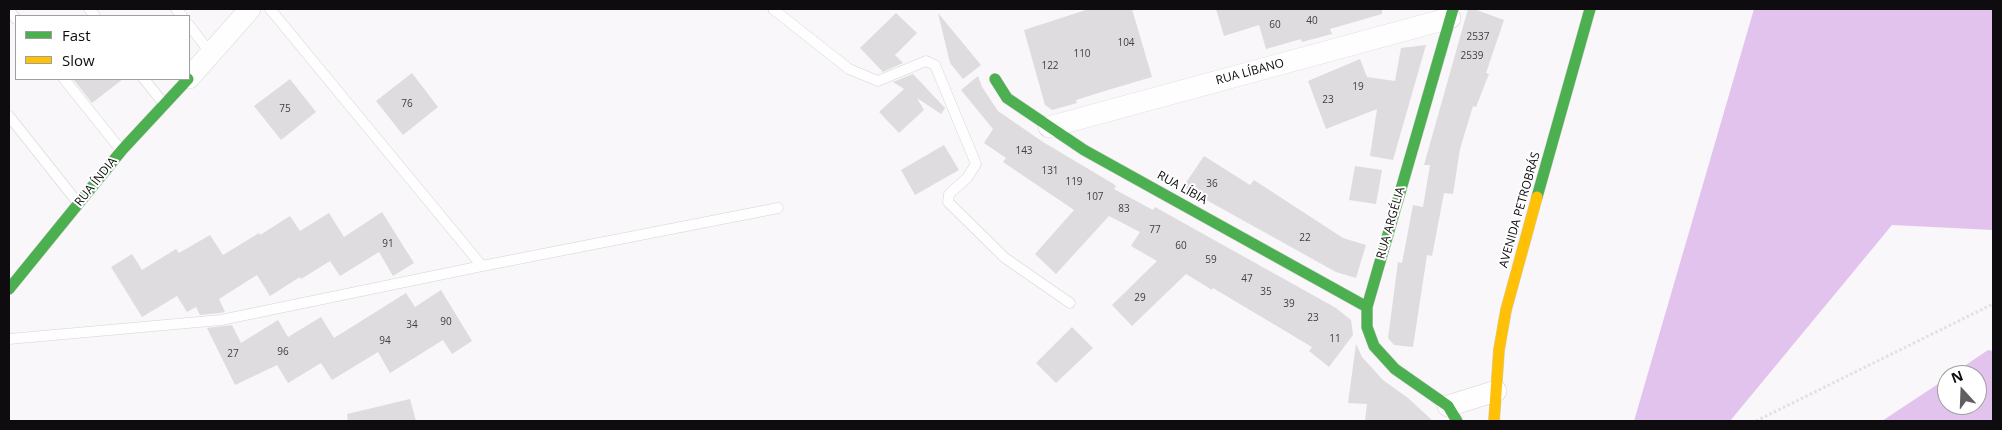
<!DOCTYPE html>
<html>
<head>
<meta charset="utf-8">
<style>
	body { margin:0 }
	#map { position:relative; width:2002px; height:430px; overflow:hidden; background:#f9f7fa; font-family:"Open Sans",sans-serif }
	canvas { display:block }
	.frame { position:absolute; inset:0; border:10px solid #0e0c0e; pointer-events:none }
	.legend { position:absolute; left:15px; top:15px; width:175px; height:65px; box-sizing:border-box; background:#fff; border:1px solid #9f9e9f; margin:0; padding:6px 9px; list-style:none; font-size:15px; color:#0e0c0e }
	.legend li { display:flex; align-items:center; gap:10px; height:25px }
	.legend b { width:25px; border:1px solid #9f9e9f }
	.north { position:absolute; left:1937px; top:365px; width:50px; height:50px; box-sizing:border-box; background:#fff; border:1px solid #9f9e9f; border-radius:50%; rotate:340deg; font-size:14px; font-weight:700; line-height:20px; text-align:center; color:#0e0c0e }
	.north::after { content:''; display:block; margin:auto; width:18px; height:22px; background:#605e61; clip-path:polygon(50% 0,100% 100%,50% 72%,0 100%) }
</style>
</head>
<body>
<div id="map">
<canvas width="2002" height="430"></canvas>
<div class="frame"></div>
<ul class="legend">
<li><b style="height:6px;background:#4caf50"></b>Fast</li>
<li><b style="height:6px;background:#ffc107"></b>Slow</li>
</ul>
<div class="north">N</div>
</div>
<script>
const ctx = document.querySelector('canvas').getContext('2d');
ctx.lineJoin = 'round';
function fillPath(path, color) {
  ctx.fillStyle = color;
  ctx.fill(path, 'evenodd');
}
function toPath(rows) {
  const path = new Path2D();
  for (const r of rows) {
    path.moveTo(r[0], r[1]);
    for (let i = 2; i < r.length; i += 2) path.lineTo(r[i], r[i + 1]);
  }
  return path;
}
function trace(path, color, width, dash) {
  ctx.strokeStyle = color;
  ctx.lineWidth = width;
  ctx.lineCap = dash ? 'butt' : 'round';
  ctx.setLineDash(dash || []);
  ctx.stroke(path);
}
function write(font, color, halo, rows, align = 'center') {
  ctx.font = font + ' "Open Sans",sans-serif';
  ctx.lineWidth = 4;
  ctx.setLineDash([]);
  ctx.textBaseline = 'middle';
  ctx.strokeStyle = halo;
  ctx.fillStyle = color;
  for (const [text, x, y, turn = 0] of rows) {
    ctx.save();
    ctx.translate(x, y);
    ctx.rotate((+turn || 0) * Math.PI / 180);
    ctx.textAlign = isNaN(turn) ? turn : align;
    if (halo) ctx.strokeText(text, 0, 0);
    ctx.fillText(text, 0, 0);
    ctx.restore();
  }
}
fillPath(toPath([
	[1754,9,1993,9,1993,230,1892,225,1730,421,1634,421],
	[1988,350,1993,351,1993,421,1882,421,1947,378,1947,405,1977,405,1977,375,1951,375]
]), '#e2c3ee');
fillPath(toPath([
	[1089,9,1132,9,1152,77,1108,90,1076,100,1077,103,1052,110,1045,105,1024,30],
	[1216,9,1382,9,1382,14,1330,29,1332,34,1302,42,1301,39,1266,49,1259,25,1224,36],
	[1468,9,1474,9,1504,20,1486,73,1489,74,1476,107,1473,106,1460,149,1453,194,1444,193,1432,256,1427,255,1413,347,1394,345,1388,338,1398,262,1402,263,1413,205,1423,207,1430,165,1424,165],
	[896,13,917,33,895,55,903,63,883,72,860,48],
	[938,13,981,65,963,79,950,63],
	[1426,45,1393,160,1370,156,1377,109,1326,129,1308,81,1360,59,1367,77,1395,81,1401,48],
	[412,73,438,107,403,135,376,101],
	[913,74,945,108,941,114,917,98,924,110,899,133,879,112,904,89,893,82],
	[978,76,982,87,998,111,1043,142,1112,183,1116,186,1114,189,1153,210,1155,207,1336,308,1351,320,1353,335,1329,367,1309,351,1312,347,1213,288,1212,290,1186,274,1132,326,1112,305,1157,261,1131,246,1140,232,1109,216,1056,274,1035,254,1074,210,1003,162,1006,158,984,143,993,129,961,90],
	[73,79,123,79,92,103],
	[290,79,316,112,281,140,254,106],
	[944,145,959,170,915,195,901,170],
	[1204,156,1250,185,1254,180,1343,238,1366,245,1356,278,1336,272,1183,187],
	[1355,166,1382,170,1376,204,1349,200],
	[382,212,414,263,393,276,379,252,340,276,330,261,301,279,300,277,270,296,257,275,219,299,225,312,220,313,200,315,196,307,187,312,177,296,142,317,111,267,132,254,142,270,176,249,179,253,210,235,223,255,259,233,260,235,290,216,300,231,329,213,344,237],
	[441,290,472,341,452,354,443,340,390,373,378,352,332,380,321,363,288,383,277,365,235,385,207,328,232,325,241,343,278,320,288,337,321,317,334,338,406,293,415,307],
	[1072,327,1093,348,1056,383,1036,363],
	[1356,344,1362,357,1383,380,1408,398,1433,421,1365,421,1367,404,1348,403],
	[410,399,416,421,348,421,347,414]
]), '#dedcde');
const lane = toPath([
	[89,9,95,16],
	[176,9,182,16],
	[270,9,482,266],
	[773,9,849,69,878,81,926,61,935,65,976,164,967,178,949,194,948,202,1005,258,1070,303],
	[9,10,16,19],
	[189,25,211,54],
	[64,79,121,150],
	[144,79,164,104],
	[9,116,78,203],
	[9,339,221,320,482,266,778,208]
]);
const street = toPath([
	[189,78,250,9],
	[1049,127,1450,18],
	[1448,406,1496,391]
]);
const fast = toPath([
	[1453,9,1367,307,1367,327,1374,346,1395,369,1448,406,1457,421],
	[995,79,1007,98,1084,150,1367,307],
	[1537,197,1590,9],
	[9,289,122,150,188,79]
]);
const slow = toPath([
	[1494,421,1499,350,1506,310,1537,197]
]);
trace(lane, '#d4d3d5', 11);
trace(street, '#d4d3d5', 22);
trace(fast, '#d4d3d5', 12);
trace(slow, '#d4d3d5', 12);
trace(toPath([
	[1756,421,1993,304]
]), '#e2e1e2', 3, [2.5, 2.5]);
trace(lane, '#fefefe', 10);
trace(street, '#fefefe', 21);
trace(fast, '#4caf50', 11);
trace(slow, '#ffc107', 11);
write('10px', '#424042', null, [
	["40",1312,21],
	["60",1275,25],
	["2537",1478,37],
	["104",1126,43],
	["110",1082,54],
	["2539",1472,56],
	["122",1050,66],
	["19",1358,87],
	["23",1328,100],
	["76",407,104],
	["75",285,109],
	["143",1024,151],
	["131",1050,171],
	["119",1074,182],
	["36",1212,184],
	["107",1095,197],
	["83",1124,209],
	["77",1155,230],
	["22",1305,238],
	["91",388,244],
	["60",1181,246],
	["59",1211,260],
	["47",1247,279],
	["35",1266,292],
	["29",1140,298],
	["39",1289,304],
	["23",1313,318],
	["90",446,322],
	["34",412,325],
	["11",1335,339],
	["94",385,341],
	["96",283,352],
	["27",233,354]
]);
write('12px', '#0e0c0e', '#fff', [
	["RUA LÍBANO",1250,72,-15],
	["RUA ÍNDIA",96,182,-51],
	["RUA LÍBIA",1182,188,29],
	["AVENIDA PETROBRÁS",1520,210,-74],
	["RUA ARGÉLIA",1391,223,-74]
]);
</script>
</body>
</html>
